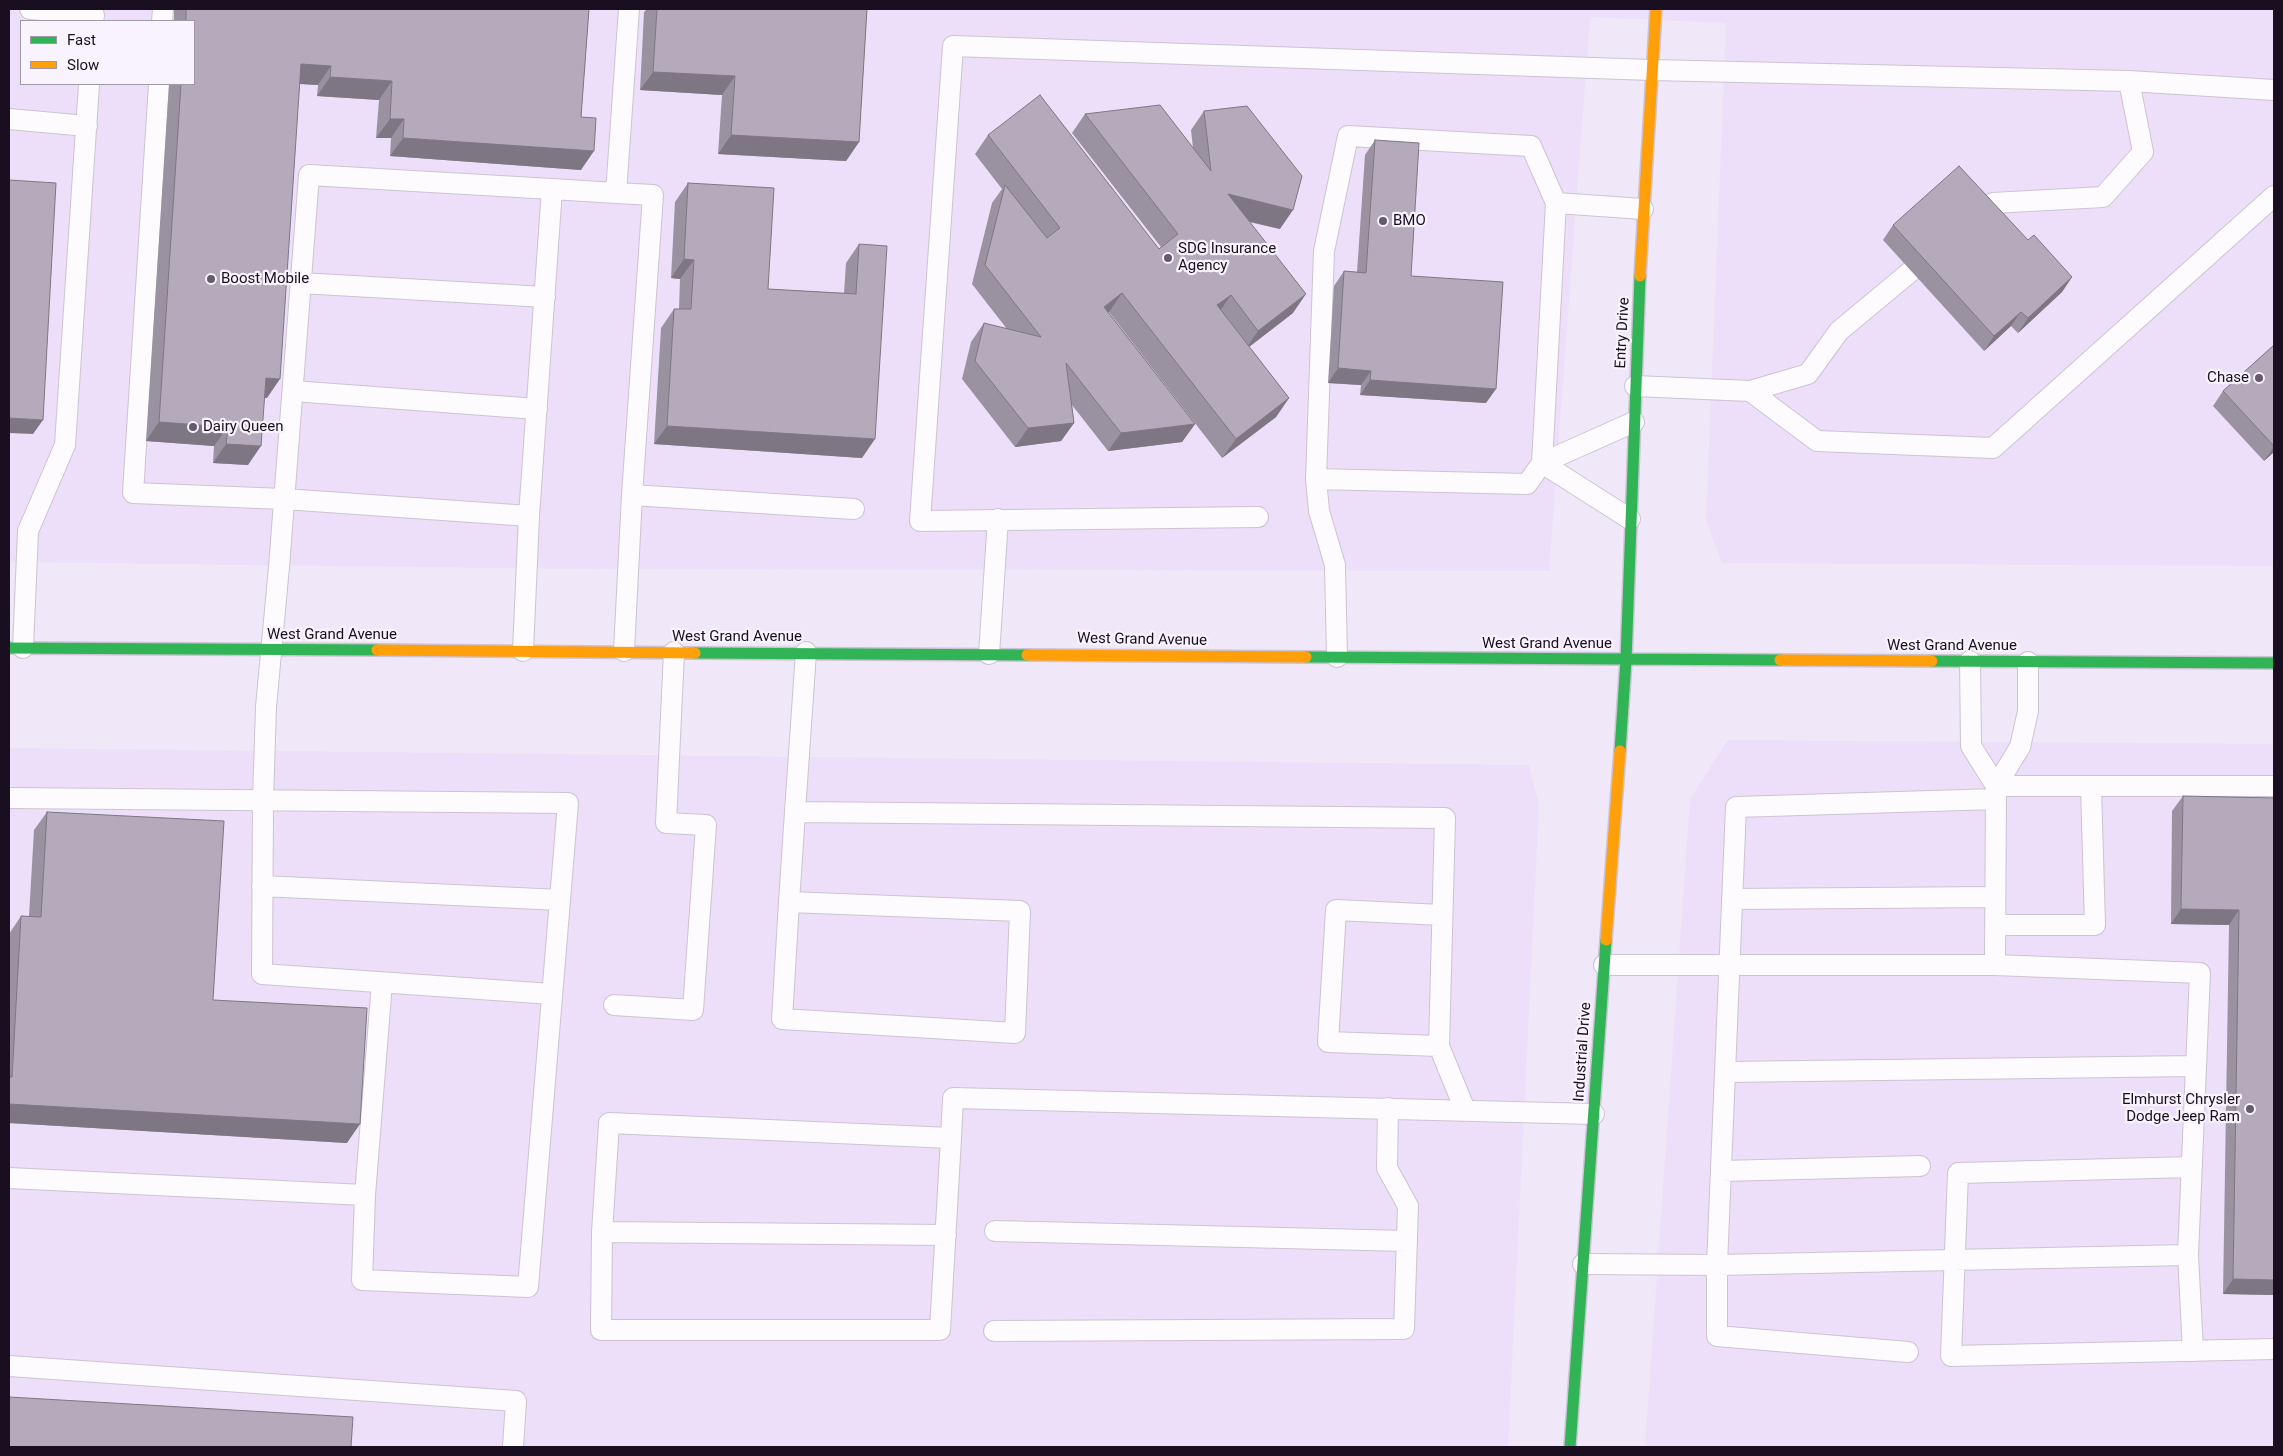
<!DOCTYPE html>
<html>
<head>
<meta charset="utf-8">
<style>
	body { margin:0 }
	#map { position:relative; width:2283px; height:1456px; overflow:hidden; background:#f0e7f8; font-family:Roboto,sans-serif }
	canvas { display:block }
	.frame { position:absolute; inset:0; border:10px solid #190f20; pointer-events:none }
	.legend { position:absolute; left:20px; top:20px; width:175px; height:65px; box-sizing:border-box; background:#f8f3fd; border:1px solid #9f98a5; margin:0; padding:6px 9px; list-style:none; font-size:15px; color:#190f20 }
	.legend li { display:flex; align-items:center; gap:10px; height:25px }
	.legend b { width:25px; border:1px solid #9f98a5 }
</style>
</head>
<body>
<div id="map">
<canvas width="2283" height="1456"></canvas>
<div class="frame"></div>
<ul class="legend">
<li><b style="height:6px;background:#30b455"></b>Fast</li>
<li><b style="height:6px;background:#ff9f0a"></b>Slow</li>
</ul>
</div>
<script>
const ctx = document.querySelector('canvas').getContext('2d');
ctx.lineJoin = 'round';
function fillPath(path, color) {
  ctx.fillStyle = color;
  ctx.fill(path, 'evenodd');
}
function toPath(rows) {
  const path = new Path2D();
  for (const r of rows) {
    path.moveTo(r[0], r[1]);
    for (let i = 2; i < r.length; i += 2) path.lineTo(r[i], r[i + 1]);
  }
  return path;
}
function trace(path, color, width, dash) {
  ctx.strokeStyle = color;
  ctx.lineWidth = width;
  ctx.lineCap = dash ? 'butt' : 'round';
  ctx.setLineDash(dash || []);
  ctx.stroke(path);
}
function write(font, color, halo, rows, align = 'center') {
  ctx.font = font + ' Roboto,sans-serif';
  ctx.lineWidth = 4.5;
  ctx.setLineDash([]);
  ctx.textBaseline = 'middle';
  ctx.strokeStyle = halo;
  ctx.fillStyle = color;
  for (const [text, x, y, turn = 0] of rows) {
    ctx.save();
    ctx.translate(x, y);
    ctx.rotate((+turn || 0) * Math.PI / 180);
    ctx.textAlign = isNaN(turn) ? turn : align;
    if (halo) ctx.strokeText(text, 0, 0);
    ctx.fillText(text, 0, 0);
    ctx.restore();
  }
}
fillPath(toPath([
	[9,9,2274,9,2274,566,1722,563,1706,520,1726,23,1590,17,1549,571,581,569,9,562],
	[21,21,194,21,194,84,21,84],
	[1728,740,2274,744,2274,1447,1645,1447,1690,799],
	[9,748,1529,765,1539,804,1508,1447,9,1447]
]), '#eddff9');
const lane = toPath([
	[30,9,94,15,93,21],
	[162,21,163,9],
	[159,84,133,493,284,499,529,516],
	[9,119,87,126],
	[552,189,616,193,629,9],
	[616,193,653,195,632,495,624,651],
	[1556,203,1643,209],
	[1972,220,1993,203,2103,197,2143,152,2129,81],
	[301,283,545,297],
	[1635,386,1750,391,1817,441,1993,448,2274,196],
	[293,391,537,409],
	[1750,391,1808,374,1839,331,1933,253],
	[1542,463,1630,519],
	[1542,463,1634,422],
	[1316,479,1324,251,1348,136,1531,146,1556,203,1542,463,1527,484,1316,479,1319,511,1335,565,1337,657],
	[632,495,854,509],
	[1258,517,920,521,953,46,1652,70,2129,81,2274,90],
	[23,648,28,531,65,445,89,84],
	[523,651,529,516,552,189,309,175,279,567,266,707,263,800,262,974,552,994],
	[989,654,998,519],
	[1970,661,1971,746,1996,786],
	[1996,786,2274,786],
	[9,798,568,803,528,1287,362,1280,365,1195,9,1178],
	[795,812,1445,818,1439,1046,1465,1110],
	[262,886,560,900],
	[1732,899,1995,897],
	[789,902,1020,911,1015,1033,782,1019,789,902,795,812,806,652],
	[1995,925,2095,925,2091,787],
	[1604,965,1995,965,1996,786,2020,747,2028,711,2028,662],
	[614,1005,693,1010,706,825,666,823,674,652],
	[1439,1046,1328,1042,1336,910,1442,915],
	[1725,1072,2196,1066],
	[951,1138,609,1123,602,1232,601,1330,940,1330,951,1138,953,1098,1594,1114],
	[2192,1167,1958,1173,1951,1356,2274,1349],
	[1721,1171,1920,1166],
	[365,1195,382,983],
	[995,1231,1407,1241],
	[602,1232,946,1235],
	[2188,1255,2193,1351],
	[1583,1264,1717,1265,1736,807,1996,799],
	[994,1331,1404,1329,1408,1206,1387,1168,1388,1108],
	[1908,1352,1717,1336,1717,1265,2188,1255,2200,973,1995,965],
	[9,1366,516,1401,513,1447]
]);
const fast = toPath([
	[9,648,377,650],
	[695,653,1027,655],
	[1306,657,1780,660],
	[1932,661,2274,663],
	[1620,751,1626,660,1640,276],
	[1570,1447,1606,940]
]);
const slow = toPath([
	[1640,276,1656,9],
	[377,650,695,653],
	[1027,655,1306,657],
	[1780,660,1932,661],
	[1606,940,1620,751]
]);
trace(lane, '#ccc3d4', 22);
trace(fast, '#ccc3d4', 14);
trace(slow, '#ccc3d4', 14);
trace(lane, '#fdfbfe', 20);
trace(fast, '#30b455', 11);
trace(slow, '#ff9f0a', 11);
fillPath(toPath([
	[174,9,589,9,581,117,581,170,390,156,391,138,376,138,379,100,317,96,318,85,299,84,267,398,264,397,248,465,213,463,214,446,146,441,169,84,194,84,194,21,174,21],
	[647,9,867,9,859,142,846,161,718,154,722,95,640,90,644,12],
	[1204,111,1280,229,1249,222,1293,313,1249,347,1289,398,1276,417,1222,458,1109,312,1108,312,1195,424,1182,442,1108,451,1072,405,1074,423,1061,441,1015,447,962,379,971,342,984,323,1007,329,972,284,992,203,1002,189,975,154,988,135,1159,249,1161,247,1072,133,1085,114,1193,148,1191,130],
	[1375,140,1411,276,1486,403,1360,395,1361,385,1328,383,1334,286,1344,271,1357,272,1365,155],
	[688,183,768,289,844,293,846,263,859,244,862,458,654,444,661,328,674,309,679,309,680,279,671,278,675,202],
	[1893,225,2028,240,2072,277,2062,292,2018,333,2011,326,1984,351,1883,240],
	[2274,345,2274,452,2264,461,2213,406,2223,391],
	[2183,796,2274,798,2274,1295,2223,1294,2229,925,2171,924,2172,811],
	[47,812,213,1000,347,1143,9,1123,9,934,21,916,29,916,34,830]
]), '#9b92a1');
fillPath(toPath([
	[301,64,331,66,318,85,287,83],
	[653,72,735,76,722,95,640,90],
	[330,77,392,81,379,100,317,96],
	[390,119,404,119,391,138,376,138],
	[731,135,859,142,846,161,718,154],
	[403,138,594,151,581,170,390,156],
	[1228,194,1293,210,1280,229,1215,213],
	[684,259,694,260,680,279,671,278],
	[2072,277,2062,292,2018,333,2028,318],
	[1122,293,1109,312,1091,325,1104,307],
	[1306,294,1293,313,1245,350,1258,331],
	[1231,295,1218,314,1217,305],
	[2021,312,2011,326,1984,351,1994,336],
	[1338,368,1371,371,1361,385,1328,383],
	[266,378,280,379,267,398,253,397],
	[1370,380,1496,389,1486,403,1360,395],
	[1289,398,1276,417,1222,458,1236,439],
	[9,418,43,420,33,434,9,433],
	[159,422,228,427,214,446,146,441],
	[1074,423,1061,441,1015,447,1028,428],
	[1195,424,1182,442,1108,451,1121,433],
	[667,426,875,439,862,458,654,444],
	[226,444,261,446,248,465,213,463],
	[2274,447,2274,452,2264,461],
	[2181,909,2239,910,2229,925,2171,924],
	[9,1104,360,1124,347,1143,9,1123],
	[2233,1279,2274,1280,2274,1295,2223,1294]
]), '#7e7783');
const building = toPath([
	[186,9,589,9,581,117,596,118,594,151,403,138,404,119,390,119,392,81,330,77,331,66,301,64,280,379,266,378,261,446,226,444,228,427,159,422,181,84,194,84,194,21,186,21,186,9],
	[657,9,867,9,859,142,731,135,735,76,653,72,657,9],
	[1040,95,1159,249,1178,234,1085,114,1160,105,1211,171,1204,111,1247,106,1302,176,1293,210,1228,194,1306,294,1258,331,1231,295,1217,305,1289,398,1236,439,1122,293,1104,307,1195,424,1121,433,1066,363,1074,423,1028,428,975,361,984,323,1041,337,985,265,1005,185,1047,238,1060,228,988,135,1040,95],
	[1375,140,1419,143,1411,276,1503,282,1496,389,1370,380,1371,371,1338,368,1344,271,1366,273,1375,140],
	[1959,166,2028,240,2034,235,2072,277,2028,318,2021,312,1994,336,1893,225,1959,166],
	[9,180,56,183,43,420,9,418,9,180],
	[688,183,774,188,768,289,856,294,859,244,887,246,875,439,667,426,674,309,691,309,694,260,684,259,688,183],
	[2274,345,2274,446,2223,391,2274,345],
	[2183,796,2274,798,2274,1280,2233,1279,2239,910,2181,909,2183,796],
	[47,812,224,821,213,1000,367,1008,360,1124,9,1104,9,1077,12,1077,21,916,41,917,47,812],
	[9,1397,353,1417,351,1447,9,1447,9,1397]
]);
fillPath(building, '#b4aabb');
trace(building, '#7e7783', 1);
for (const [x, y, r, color] of [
	[1383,221,5,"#645b6c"],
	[1168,258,5,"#645b6c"],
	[211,279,5,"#645b6c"],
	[2259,378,5,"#645b6c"],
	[193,427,5,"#645b6c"],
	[2250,1109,5,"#645b6c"]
]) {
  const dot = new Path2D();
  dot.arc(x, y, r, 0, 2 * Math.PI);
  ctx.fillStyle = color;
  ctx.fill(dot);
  trace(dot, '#f8f3fd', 2);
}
write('15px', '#190f20', '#f8f3fd', [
	["BMO",1393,221],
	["SDG Insurance",1178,249],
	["Agency",1178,266],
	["Boost Mobile",221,279],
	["Chase",2249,378,"right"],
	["Dairy Queen",203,427],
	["Elmhurst Chrysler",2240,1100,"right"],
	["Dodge Jeep Ram",2240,1117,"right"]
], 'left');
write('15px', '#190f20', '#f8f3fd', [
	["Entry Drive",1623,333,-87],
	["West Grand Avenue",332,635],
	["West Grand Avenue",737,637],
	["West Grand Avenue",1142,640,1],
	["West Grand Avenue",1547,644],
	["West Grand Avenue",1952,646],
	["Industrial Drive",1583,1052,-86]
]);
</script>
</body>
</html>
